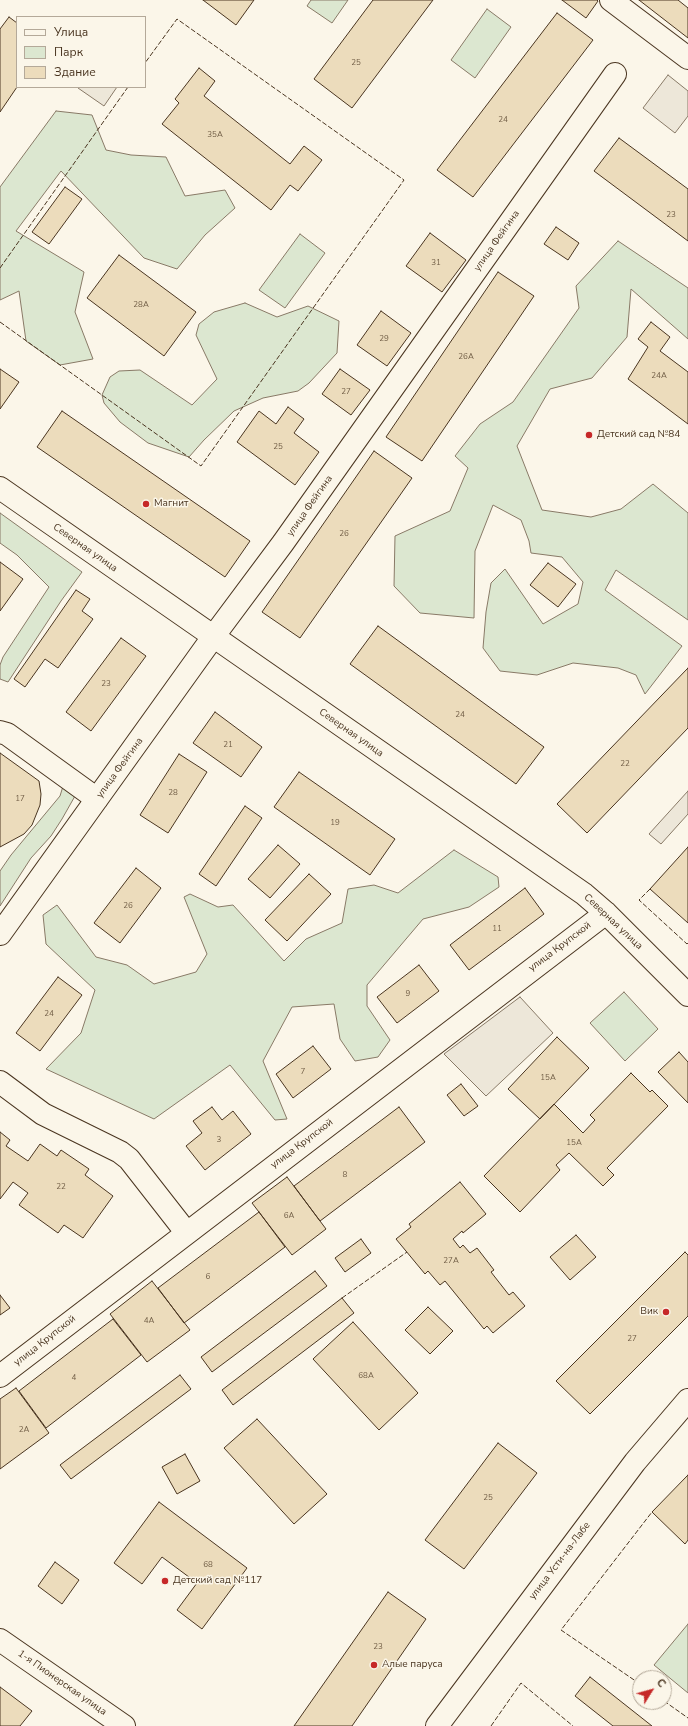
<!DOCTYPE html>
<html>
<head>
<meta charset="utf-8">
<style>
	body { margin:0 }
	#map { position:relative; width:688px; height:1726px; overflow:hidden; background:#fbf6e9; font-family:"Nunito Sans",sans-serif }
	canvas { display:block }
	.legend { position:absolute; left:16px; top:16px; width:130px; height:72px; box-sizing:border-box; background:#fbf6e9; border:1px solid #b4a999; margin:0; padding:5px 7px; list-style:none; font-size:12px; color:#4a3520 }
	.legend li { display:flex; align-items:center; gap:8px; height:20px }
	.legend b { width:20px; border:1px solid #b4a999 }
	.north { position:absolute; left:632px; top:1670px; width:40px; height:40px; box-sizing:border-box; background:#fbf6e9; border:1px solid #b4a999; border-radius:50%; rotate:53deg; font-size:11px; font-weight:700; line-height:16px; text-align:center; color:#4a3520 }
	.north::after { content:''; display:block; margin:auto; width:14px; height:18px; background:#c62828; clip-path:polygon(50% 0,100% 100%,50% 72%,0 100%) }
</style>
</head>
<body>
<div id="map">
<canvas width="688" height="1726"></canvas>
<ul class="legend">
<li><b style="height:5px;background:#fbf6e9"></b>Улица</li>
<li><b style="height:11px;background:#dce7d0"></b>Парк</li>
<li><b style="height:11px;background:#ecdcbc"></b>Здание</li>
</ul>
<div class="north">С</div>
</div>
<script>
const ctx = document.querySelector('canvas').getContext('2d');
ctx.lineJoin = 'round';
function fillPath(path, color) {
  ctx.fillStyle = color;
  ctx.fill(path, 'evenodd');
}
function toPath(rows) {
  const path = new Path2D();
  for (const r of rows) {
    path.moveTo(r[0], r[1]);
    for (let i = 2; i < r.length; i += 2) path.lineTo(r[i], r[i + 1]);
  }
  return path;
}
function trace(path, color, width, dash) {
  ctx.strokeStyle = color;
  ctx.lineWidth = width;
  ctx.lineCap = dash ? 'butt' : 'round';
  ctx.setLineDash(dash || []);
  ctx.stroke(path);
}
function write(font, color, halo, rows, align = 'center') {
  ctx.font = font + ' "Nunito Sans",sans-serif';
  ctx.lineWidth = 3;
  ctx.setLineDash([]);
  ctx.textBaseline = 'middle';
  ctx.strokeStyle = halo;
  ctx.fillStyle = color;
  for (const [text, x, y, turn = 0] of rows) {
    ctx.save();
    ctx.translate(x, y);
    ctx.rotate((+turn || 0) * Math.PI / 180);
    ctx.textAlign = isNaN(turn) ? turn : align;
    if (halo) ctx.strokeText(text, 0, 0);
    ctx.fillText(text, 0, 0);
    ctx.restore();
  }
}
const green = toPath([
	[311,0,348,0,332,23,307,6,311,0],
	[487,9,511,27,475,78,451,60,487,9],
	[56,111,92,115,106,150,131,155,166,157,185,196,225,190,235,208,205,235,177,269,144,258,61,171,16,231,84,272,75,312,93,359,60,365,26,341,19,291,0,300,0,187,56,111],
	[300,234,325,253,285,308,259,290,300,234],
	[618,241,688,288,688,339,631,289,627,337,592,378,550,389,517,446,542,510,591,517,621,509,653,484,688,513,688,620,616,570,605,590,682,646,645,694,636,675,618,668,573,663,537,675,500,671,483,648,486,612,491,583,505,569,543,624,578,604,583,582,562,557,531,553,529,541,521,520,493,505,475,551,474,618,420,613,394,586,395,536,450,511,468,468,455,456,480,424,513,402,579,308,576,286,618,241],
	[245,303,277,317,308,306,339,321,337,353,309,383,298,391,263,398,234,411,204,440,189,457,148,443,120,422,104,403,102,395,110,377,119,371,140,370,192,405,217,379,196,335,199,324,214,312,245,303],
	[0,513,82,572,61,601,8,682,0,679,0,665,3,657,49,587,17,555,0,543,0,513],
	[64,783,75,796,62,819,51,836,31,858,0,906,0,871,11,855,60,796,64,783],
	[454,850,498,877,499,887,469,907,423,919,367,985,367,1006,390,1040,378,1057,355,1061,340,1039,334,1004,292,1007,263,1061,287,1119,275,1120,230,1065,154,1119,46,1069,81,1033,95,990,46,944,43,915,57,905,96,957,127,965,154,984,196,972,207,954,184,897,190,894,218,907,233,905,284,961,306,939,342,923,348,889,374,885,398,893,454,850],
	[624,992,658,1029,625,1061,590,1023,624,992],
	[688,1624,688,1693,654,1665,688,1624]
]);
fillPath(green, '#dce7d0');
trace(green, '#887966', 1);
const parking = toPath([
	[668,75,688,91,688,116,675,133,643,108,668,75],
	[79,87,117,87,104,106,78,88,79,87],
	[688,791,688,814,661,844,649,834,688,791],
	[520,997,553,1033,486,1096,444,1054,520,997]
]);
fillPath(parking, '#ede7d9');
trace(parking, '#887966', 1);
const building = toPath([
	[203,0,254,0,236,25,203,0],
	[373,0,433,0,352,108,314,79,373,0],
	[562,0,597,0,598,1,586,18,562,0],
	[639,0,678,0,688,8,688,38,639,0],
	[557,13,593,40,473,197,437,170,557,13],
	[9,17,17,23,17,87,0,112,0,29,9,17],
	[199,68,215,81,204,96,290,164,304,146,322,160,298,191,290,185,271,210,162,124,179,103,175,99,199,68],
	[619,138,688,189,688,241,594,171,619,138],
	[65,187,82,199,49,244,32,232,65,187],
	[556,227,579,243,568,260,544,244,556,227],
	[430,233,466,260,442,292,406,266,430,233],
	[119,255,196,312,164,356,87,298,119,255],
	[498,272,534,296,422,461,386,437,498,272],
	[381,311,411,333,387,366,357,345,381,311],
	[651,322,670,337,660,351,688,372,688,424,628,379,648,347,638,339,651,322],
	[0,369,19,382,0,409,0,369],
	[340,369,370,390,351,415,322,394,340,369],
	[288,407,304,419,294,433,319,452,295,485,237,442,259,411,276,424,288,407],
	[62,411,250,541,225,577,37,447,62,411],
	[374,451,412,478,300,638,262,612,374,451],
	[0,562,23,579,0,611,0,562],
	[548,563,576,584,558,607,530,585,548,563],
	[76,590,90,599,82,611,93,619,58,668,45,659,25,687,14,679,76,590],
	[378,626,544,747,516,784,350,664,378,626],
	[121,638,146,656,91,731,66,712,121,638],
	[688,668,688,728,587,833,557,804,688,668],
	[215,712,262,747,241,777,193,743,215,712],
	[0,753,39,781,41,794,40,805,32,825,24,834,0,847,0,753],
	[179,754,207,772,168,833,140,815,179,754],
	[299,772,395,839,370,875,274,807,299,772],
	[245,806,262,818,216,886,199,874,245,806],
	[278,845,300,864,270,898,248,879,278,845],
	[688,847,688,923,650,889,688,847],
	[136,868,161,888,120,943,94,923,136,868],
	[309,874,331,894,287,941,265,920,309,874],
	[525,888,544,914,469,970,450,945,525,888],
	[419,965,439,991,397,1023,377,997,419,965],
	[58,977,82,995,40,1051,16,1033,58,977],
	[557,1037,589,1068,540,1119,508,1089,557,1037],
	[313,1046,331,1069,293,1098,276,1074,313,1046],
	[679,1052,688,1062,688,1103,658,1072,679,1052],
	[631,1073,650,1092,652,1090,668,1106,607,1168,614,1175,603,1186,569,1153,556,1165,560,1170,520,1212,484,1176,554,1104,583,1133,595,1120,590,1115,631,1073],
	[461,1084,478,1106,464,1116,447,1095,461,1084],
	[212,1107,222,1120,233,1111,251,1134,205,1170,186,1146,202,1133,193,1121,212,1107],
	[399,1107,425,1142,320,1221,294,1186,399,1107],
	[0,1132,10,1140,6,1146,28,1161,40,1144,57,1156,61,1150,89,1169,85,1175,113,1196,83,1238,64,1225,58,1233,19,1205,28,1193,13,1182,0,1199,0,1132],
	[287,1177,326,1229,292,1255,252,1203,287,1177],
	[460,1182,486,1214,463,1233,462,1231,453,1239,460,1248,463,1245,470,1253,477,1248,494,1270,491,1272,509,1295,513,1292,525,1306,493,1333,487,1326,484,1329,445,1281,440,1285,428,1271,425,1274,396,1239,411,1227,409,1224,460,1182],
	[259,1212,285,1247,184,1323,158,1288,259,1212],
	[576,1235,596,1257,570,1280,550,1257,576,1235],
	[361,1239,371,1253,345,1272,335,1258,361,1239],
	[685,1252,688,1255,688,1316,590,1414,556,1381,685,1252],
	[315,1271,327,1286,212,1372,201,1357,315,1271],
	[152,1281,190,1330,147,1362,110,1314,152,1281],
	[0,1295,10,1308,0,1315,0,1295],
	[342,1298,354,1313,233,1405,222,1390,342,1298],
	[428,1307,453,1331,430,1354,405,1330,428,1307],
	[113,1319,141,1355,46,1428,19,1391,113,1319],
	[353,1322,418,1393,379,1430,313,1359,353,1322],
	[180,1375,191,1389,71,1479,60,1465,180,1375],
	[16,1388,49,1433,0,1469,0,1399,16,1388],
	[257,1419,327,1494,294,1524,224,1448,257,1419],
	[498,1443,537,1473,464,1569,425,1540,498,1443],
	[185,1454,200,1481,177,1494,162,1467,185,1454],
	[688,1475,688,1540,685,1544,652,1512,688,1475],
	[159,1502,247,1568,202,1629,177,1610,197,1583,162,1557,142,1584,114,1563,159,1502],
	[55,1562,79,1580,62,1604,38,1586,55,1562],
	[388,1592,426,1619,352,1726,294,1726,388,1592],
	[590,1677,652,1726,613,1726,575,1696,590,1677],
	[0,1687,32,1711,20,1726,0,1726,0,1687]
]);
fillPath(building, '#ecdcbc');
trace(building, '#4a3520', 1);
const minor = toPath([
	[611,0,688,58],
	[0,488,584,894,606,913,688,995],
	[0,732,7,734,97,799],
	[0,934,213,637,283,543,615,74],
	[0,1082,43,1114,120,1152,129,1159,186,1232],
	[0,1376,606,913],
	[0,1640,124,1726],
	[437,1726,635,1462,688,1400]
]);
trace(minor, '#4a3520', 24);
trace(minor, '#fbf6e9', 22);
trace(toPath([
	[0,268,128,87],
	[0,322,201,466,404,180,177,19,145,63],
	[650,889,639,900,687,944,688,943],
	[342,1298,407,1252],
	[640,1684,561,1630,652,1512],
	[664,1701,688,1718],
	[491,1726,521,1683,573,1726]
]), '#4a3520', 1, [5, 2]);
for (const [x, y, r, color] of [
	[589,435,4,"#c62828"],
	[146,504,4,"#c62828"],
	[666,1312,4,"#c62828"],
	[165,1581,4,"#c62828"],
	[374,1665,4,"#c62828"]
]) {
  const dot = new Path2D();
  dot.arc(x, y, r, 0, 2 * Math.PI);
  ctx.fillStyle = color;
  ctx.fill(dot);
  trace(dot, '#fbf6e9', 1.5);
}
write('8px', '#725f47', null, [
	["25",356,63],
	["24",503,120],
	["35А",215,135],
	["23",671,215],
	["31",436,263],
	["28А",141,305],
	["29",384,339],
	["26А",466,357],
	["24А",659,376],
	["27",346,392],
	["25",278,447],
	["26",344,534],
	["23",106,684],
	["24",460,715],
	["21",228,745],
	["22",625,764],
	["28",173,793],
	["17",20,799],
	["19",335,823],
	["26",128,906],
	["11",497,929],
	["9",408,994],
	["24",49,1014],
	["7",303,1072],
	["15А",548,1078],
	["3",219,1140],
	["15А",574,1143],
	["8",345,1175],
	["22",61,1187],
	["6А",289,1216],
	["27А",451,1261],
	["6",208,1277],
	["4А",149,1321],
	["27",632,1339],
	["68А",366,1376],
	["4",74,1378],
	["2А",24,1430],
	["25",488,1498],
	["68",208,1565],
	["23",378,1647]
]);
write('10px', '#4a3520', '#fbf6e9', [
	["улица Фейгина",497,241,-55],
	["улица Фейгина",310,506,-55],
	["Северная улица",85,548,35],
	["Северная улица",351,733,35],
	["улица Фейгина",120,768,-54],
	["Северная улица",613,922,43],
	["улица Крупской",560,947,-37],
	["улица Крупской",302,1144,-37],
	["улица Крупской",45,1341,-38],
	["улица Усти-на-Лабе",560,1561,-53],
	["1-я Пионерская улица",62,1683,35]
]);
write('10px', '#4a3520', '#fbf6e9', [
	["Детский сад №84",597,435],
	["Магнит",154,504],
	["Вик",658,1312,"right"],
	["Детский сад №117",173,1581],
	["Алые паруса",382,1665]
], 'left');
</script>
</body>
</html>
